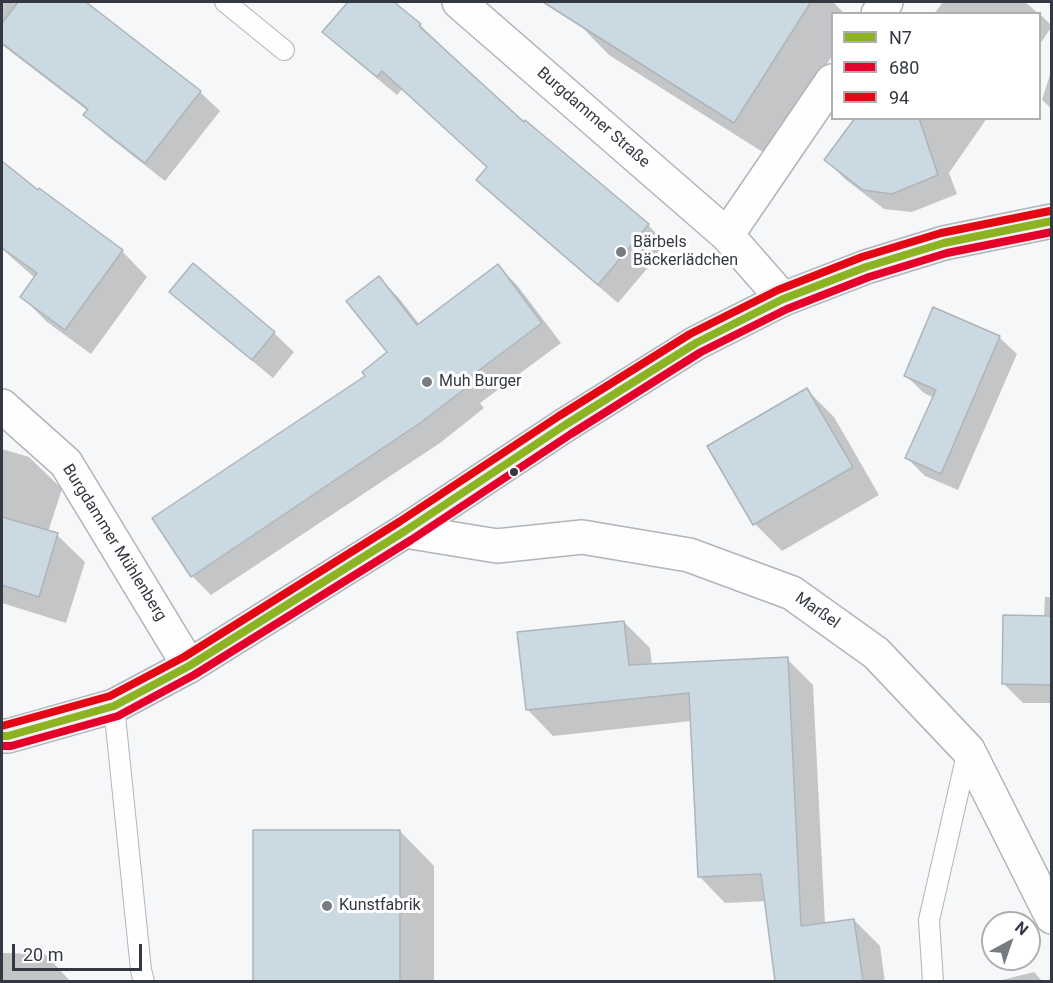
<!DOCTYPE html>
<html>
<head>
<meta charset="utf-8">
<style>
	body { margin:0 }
	#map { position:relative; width:1053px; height:983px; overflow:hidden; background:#f5f7f9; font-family:Roboto,sans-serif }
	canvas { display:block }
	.frame { position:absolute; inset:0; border:3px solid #333842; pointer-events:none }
	.legend { position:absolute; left:831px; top:12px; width:210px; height:108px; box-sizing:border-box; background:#fff; border:2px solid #adafb3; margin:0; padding:8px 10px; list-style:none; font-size:18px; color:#333842 }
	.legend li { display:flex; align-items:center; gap:12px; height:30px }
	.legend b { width:30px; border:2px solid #adafb3 }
	.north { position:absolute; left:981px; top:911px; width:60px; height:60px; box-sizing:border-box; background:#fff; border:2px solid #adafb3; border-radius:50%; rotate:40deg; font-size:16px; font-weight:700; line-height:24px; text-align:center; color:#333842 }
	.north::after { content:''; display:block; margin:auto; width:21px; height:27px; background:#777b82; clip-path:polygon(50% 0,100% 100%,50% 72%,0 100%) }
	.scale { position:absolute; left:12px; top:944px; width:130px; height:27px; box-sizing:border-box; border:3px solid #333842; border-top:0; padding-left:8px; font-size:18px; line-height:21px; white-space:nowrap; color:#333842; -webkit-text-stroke:4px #fff; paint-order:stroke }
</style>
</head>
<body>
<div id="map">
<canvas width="1053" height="983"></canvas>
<div class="frame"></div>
<ul class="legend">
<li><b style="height:8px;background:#8bb322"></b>N7</li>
<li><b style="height:8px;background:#e4002b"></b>680</li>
<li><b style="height:8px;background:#e30613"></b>94</li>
</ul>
<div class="north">N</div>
<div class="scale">20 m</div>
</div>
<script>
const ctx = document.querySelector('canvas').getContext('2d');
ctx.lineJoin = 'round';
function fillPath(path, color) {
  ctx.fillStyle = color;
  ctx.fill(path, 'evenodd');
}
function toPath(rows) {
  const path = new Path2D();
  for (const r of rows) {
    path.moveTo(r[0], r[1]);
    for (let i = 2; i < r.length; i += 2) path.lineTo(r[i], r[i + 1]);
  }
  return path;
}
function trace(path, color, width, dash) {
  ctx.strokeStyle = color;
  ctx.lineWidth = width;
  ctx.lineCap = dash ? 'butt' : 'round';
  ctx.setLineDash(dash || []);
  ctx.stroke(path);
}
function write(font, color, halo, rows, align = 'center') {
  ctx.font = font + ' Roboto,sans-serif';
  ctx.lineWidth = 6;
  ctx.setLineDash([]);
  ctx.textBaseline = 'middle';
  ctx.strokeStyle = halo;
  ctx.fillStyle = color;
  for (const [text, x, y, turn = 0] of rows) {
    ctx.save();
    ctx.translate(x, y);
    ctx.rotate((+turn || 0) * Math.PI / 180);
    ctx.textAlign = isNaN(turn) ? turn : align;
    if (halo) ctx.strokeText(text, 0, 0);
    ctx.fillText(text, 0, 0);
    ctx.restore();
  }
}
fillPath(toPath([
	[2,2,82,2,200,92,220,111,165,181,105,134,85,115,88,111,2,45],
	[350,2,391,2,420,25,524,124,648,225,667,245,618,303,498,200,478,180,489,168,402,89,397,95,344,51,325,32],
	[587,2,833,2,845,14,832,14,832,56,769,156,609,55,575,20],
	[943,2,1025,2,1039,14,934,14],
	[1040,14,1052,26,1040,44],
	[1052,68,1052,109,1042,100],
	[857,118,987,118,949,173,957,194,912,212,884,209,845,179,826,160],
	[2,163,38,192,39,190,122,251,147,277,91,354,47,322,22,297,35,278,2,249],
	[498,266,517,285,561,343,480,403,484,408,440,443,211,595,192,576,389,353,379,278,398,297,420,325],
	[171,292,274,333,294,352,273,378,191,311],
	[999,337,1017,354,958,490,925,476,907,458,934,398,924,393,906,376],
	[807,390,834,417,879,495,782,551,755,524],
	[2,449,29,457,62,489,48,532,57,535,85,562,66,623,2,603],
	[1045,597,1052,597,1052,703,1023,703,1003,683,1044,618],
	[624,622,650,648,652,665,787,659,813,685,825,924,854,920,880,946,885,982,777,982,766,901,725,903,699,876,691,721,553,736,527,709],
	[255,831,400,831,434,866,434,982,254,982],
	[2,953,45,954,71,982,2,982],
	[1034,972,1043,982,994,982]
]), '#0003');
const building = toPath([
	[18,2,86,2,201,91,145,163,83,115,88,109,2,43,2,23,18,2],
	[348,2,394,2,421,24,419,26,524,122,525,120,649,224,598,285,476,180,487,167,382,71,377,77,322,32,348,2],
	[543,2,811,2,734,123,543,2],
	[855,118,919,118,938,175,892,194,863,190,824,160,855,118],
	[2,161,38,190,39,188,123,250,65,330,20,297,37,273,2,248,2,161],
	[193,263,275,332,252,360,169,292,193,263],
	[498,264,542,323,462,383,466,388,420,423,191,577,152,518,365,376,362,372,387,352,346,301,379,276,417,325,498,264],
	[933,307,1000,336,941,474,905,458,936,390,904,376,933,307],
	[807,388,853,467,753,525,707,446,807,388],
	[2,517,58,533,39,597,2,585,2,517],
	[1003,615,1052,616,1052,685,1002,684,1003,615],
	[624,621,629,665,788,657,801,926,854,919,863,981,775,981,761,874,698,877,689,693,526,710,517,632,624,621],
	[253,830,400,830,400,981,253,981,253,830]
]);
fillPath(building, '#cad9e2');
trace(building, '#afb4b9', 1.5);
const lane = toPath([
	[225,2,284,50],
	[114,706,141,970,144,982],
	[933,982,929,920,968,750]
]);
const street = toPath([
	[459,2,727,235,783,299],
	[878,14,886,2],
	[727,235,832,81],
	[2,406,66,463,189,666],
	[405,531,497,546,582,537,689,555,792,593,876,653,968,750,1052,917]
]);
const secondary = toPath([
	[2,736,8,736,114,706,189,666,405,531,565,425,696,343,783,299,866,267,944,243,1052,221]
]);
trace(lane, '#b1b4b9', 22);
trace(street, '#b1b4b9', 36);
trace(secondary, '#b1b4b9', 36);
trace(lane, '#fefefe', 20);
trace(street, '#fefefe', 33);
trace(secondary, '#f3f3f6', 33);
trace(toPath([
	[2,736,8,736,114,706,189,666,405,531,565,425,696,343,783,299,866,267,944,243,1052,221]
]), '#8bb322', 8);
trace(toPath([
	[2,746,11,746,118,716,194,675,411,540,571,434,701,352,787,309,869,277,947,253,1052,232]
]), '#e4002b', 8);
trace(toPath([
	[2,726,110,696,184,657,399,522,559,416,690,334,778,290,862,257,941,233,1050,211]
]), '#e30613', 8);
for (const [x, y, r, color] of [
	[621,252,6,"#777b82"],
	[427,382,6,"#777b82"],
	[514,472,5,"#333842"],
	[327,906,6,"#777b82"]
]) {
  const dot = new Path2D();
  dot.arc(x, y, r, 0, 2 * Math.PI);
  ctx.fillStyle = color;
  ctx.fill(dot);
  trace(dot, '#fff', 2);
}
write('16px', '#333842', '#fff', [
	["Burgdammer Straße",593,118,41],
	["Burgdammer Mühlenberg",114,543,58],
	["Marßel",817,611,35]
]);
write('16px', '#333842', '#fff', [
	["Bärbels",633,243],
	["Bäckerlädchen",633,261],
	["Muh Burger",439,382],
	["Kunstfabrik",339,906]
], 'left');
</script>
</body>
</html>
